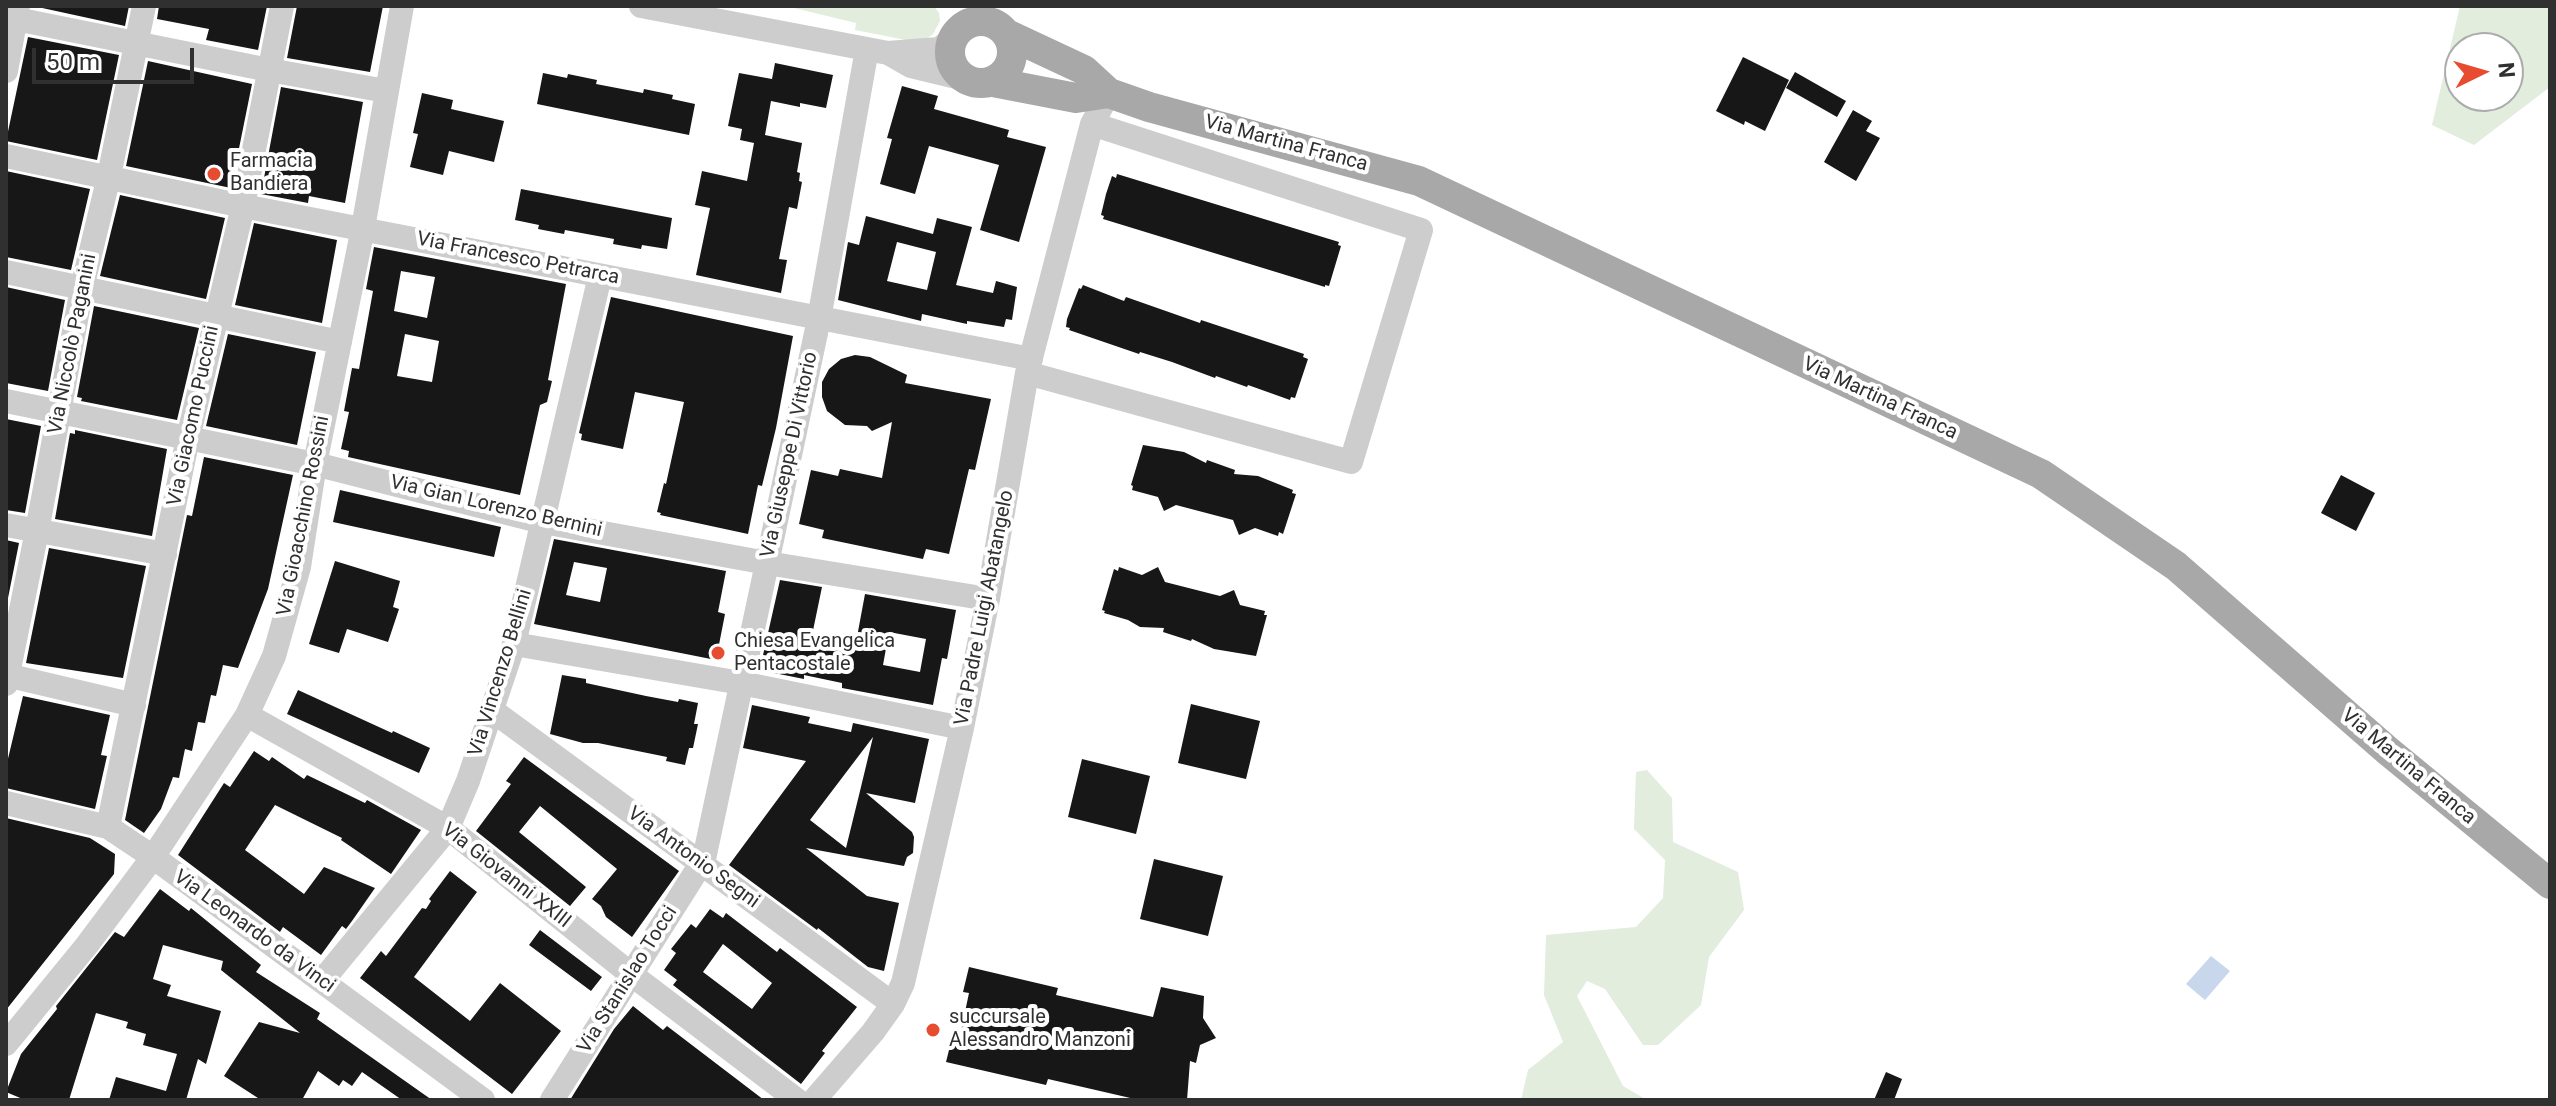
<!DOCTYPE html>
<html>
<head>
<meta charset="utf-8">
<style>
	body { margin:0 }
	#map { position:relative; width:2556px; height:1106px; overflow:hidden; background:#fff; font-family:Roboto,sans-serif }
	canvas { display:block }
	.frame { position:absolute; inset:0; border:8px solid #303030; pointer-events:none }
	.north { position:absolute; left:2444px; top:32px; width:80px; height:80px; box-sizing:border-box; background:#fff; border:2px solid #acacac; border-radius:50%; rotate:85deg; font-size:22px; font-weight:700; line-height:32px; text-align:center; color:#303030 }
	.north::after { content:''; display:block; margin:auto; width:28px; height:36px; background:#e74c31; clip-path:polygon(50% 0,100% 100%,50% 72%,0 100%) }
	.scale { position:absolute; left:32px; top:48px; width:162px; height:36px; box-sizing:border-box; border:4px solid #303030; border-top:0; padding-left:10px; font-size:24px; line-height:28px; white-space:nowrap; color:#303030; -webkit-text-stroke:6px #fff; paint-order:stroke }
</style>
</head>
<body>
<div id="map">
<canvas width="2556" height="1106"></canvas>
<div class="frame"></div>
<div class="north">N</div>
<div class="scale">50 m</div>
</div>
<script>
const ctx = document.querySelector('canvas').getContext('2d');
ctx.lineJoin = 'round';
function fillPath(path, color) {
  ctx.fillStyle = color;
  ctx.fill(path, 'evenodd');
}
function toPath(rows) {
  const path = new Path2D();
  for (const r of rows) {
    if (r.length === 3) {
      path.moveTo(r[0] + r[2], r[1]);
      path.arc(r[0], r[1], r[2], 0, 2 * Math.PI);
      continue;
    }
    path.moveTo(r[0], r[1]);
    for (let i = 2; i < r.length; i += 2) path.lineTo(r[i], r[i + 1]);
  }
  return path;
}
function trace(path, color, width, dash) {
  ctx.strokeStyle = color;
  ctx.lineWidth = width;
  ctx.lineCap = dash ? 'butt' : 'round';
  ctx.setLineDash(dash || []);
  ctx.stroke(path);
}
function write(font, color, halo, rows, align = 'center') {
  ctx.font = font + ' Roboto,sans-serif';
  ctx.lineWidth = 8;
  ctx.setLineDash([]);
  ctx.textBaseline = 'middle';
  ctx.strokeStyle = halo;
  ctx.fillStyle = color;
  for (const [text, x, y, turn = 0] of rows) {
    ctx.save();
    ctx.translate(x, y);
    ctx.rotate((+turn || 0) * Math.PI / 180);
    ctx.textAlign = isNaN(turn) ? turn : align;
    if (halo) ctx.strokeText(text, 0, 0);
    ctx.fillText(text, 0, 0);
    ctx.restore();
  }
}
fillPath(toPath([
	[786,6,934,6,939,13,940,21,933,34,925,40,911,41,855,30,856,23],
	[2460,6,2550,6,2550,87,2474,145,2432,125],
	[2460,48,2508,48,2508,96,2460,96],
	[1647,770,1672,798,1673,842,1738,872,1744,910,1709,957,1701,1005,1658,1045,1643,1045,1605,989,1587,981,1577,996,1623,1086,1647,1100,1521,1100,1528,1070,1563,1042,1544,995,1546,935,1636,927,1663,898,1665,860,1634,829,1636,772]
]), '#e2eddd');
fillPath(toPath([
	[2211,956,2230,971,2205,1000,2186,984]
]), '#c9d7ed');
fillPath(toPath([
	[33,6,129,6,125,26],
	[159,6,267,6,258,50,206,40,209,29,157,19],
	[297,6,383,6,370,72,287,58],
	[28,37,119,55,97,160,6,141],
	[1743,57,1789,80,1765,131,1745,121,1744,125,1716,111],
	[148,61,252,84,231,188,126,166],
	[775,63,833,75,826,108,800,103,800,107,771,101,765,135,802,143,797,172,800,173,799,181,802,182,797,209,789,207,779,259,787,260,781,293,696,275,710,208,695,205,702,171,747,181,754,143,740,140,742,129,728,126,739,73,772,79],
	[1795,72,1846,101,1837,117,1786,88],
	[543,73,567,78,568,74,597,80,596,84,643,93,644,89,673,95,672,99,695,104,689,135,537,104],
	[902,86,938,96,934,109,1009,130,1007,137,1046,147,1019,242,980,230,999,165,929,146,915,194,880,184,892,139,887,138],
	[281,87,363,102,345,203,309,196,308,203,261,194],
	[422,93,453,100,451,109,504,121,494,162,449,151,443,175,410,167,418,134,413,133],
	[1853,110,1872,121,1866,131,1880,138,1856,181,1824,162],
	[6,171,90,189,71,270,6,257],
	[1117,174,1339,242,1338,245,1341,246,1329,286,1325,285,1325,287,1103,219,1104,216,1101,215,1106,194,1112,176,1116,178],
	[521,189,672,218,667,249,642,245,641,249,613,244,614,239,565,230,564,234,538,229,539,225,515,220],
	[120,195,225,218,206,299,100,276],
	[866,216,933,234,937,218,972,227,956,285,993,293,996,281,1017,287,1012,320,1006,319,1004,327,967,321,967,324,922,314,921,321,838,300,848,242,859,245],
	[897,242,936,252,927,290,887,281],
	[254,223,337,240,322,323,235,305],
	[374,247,566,284,548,380,552,381,547,402,540,405,520,495,366,461,348,457,349,451,341,449,349,412,344,411,352,368,359,369,373,291,366,289],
	[401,271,435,277,427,318,394,311],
	[405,334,439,341,432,382,397,376],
	[1083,285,1124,301,1126,297,1200,323,1201,320,1304,354,1303,357,1308,359,1295,398,1291,397,1290,400,1248,385,1247,387,1216,376,1215,378,1172,362,1140,352,1139,354,1069,330,1070,328,1066,327,1067,319,1079,288,1081,289],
	[6,287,65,300,48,391,6,383],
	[611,297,793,336,776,428,762,486,758,485,748,534,660,515,661,513,657,512,664,483,666,484,684,402,635,392,623,449,581,440,582,434,579,433],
	[94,306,199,328,177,420,81,401,82,398,77,397],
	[228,334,316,352,297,445,206,426],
	[855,355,870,357,907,375,905,383,991,399,975,470,969,469,949,554,926,549,923,559,822,538,824,530,799,524,811,470,838,476,840,469,882,478,892,422,872,431,867,426,845,425,827,411,822,397,822,382,829,369,841,359],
	[6,419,41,426,25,513,6,510],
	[75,430,167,449,152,536,55,519,70,433,75,434],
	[1143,445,1184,452,1206,463,1207,460,1235,470,1234,474,1258,476,1293,490,1292,493,1296,494,1283,534,1279,532,1278,536,1255,528,1239,535,1233,520,1176,505,1164,511,1158,497,1132,490,1133,486,1131,485],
	[204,457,293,475,268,589,238,668,223,665,216,696,211,695,205,723,198,722,192,751,185,749,179,778,173,777,161,809,144,833,125,820,187,515,192,516],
	[2341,475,2375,493,2356,531,2321,513],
	[340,490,501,527,494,557,333,522],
	[554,539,726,571,718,612,725,614,716,660,534,624],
	[574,562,607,568,600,602,566,595],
	[6,540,19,543,6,608],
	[49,548,146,566,123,678,26,663],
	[335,561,400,581,393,607,399,609,388,642,347,629,339,653,309,644],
	[1119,567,1142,575,1158,567,1165,582,1220,596,1234,590,1240,605,1265,611,1264,615,1267,615,1256,656,1214,649,1192,639,1191,641,1163,632,1164,628,1140,627,1128,620,1104,613,1105,611,1102,610,1114,569,1118,571],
	[780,580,822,587,810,645,854,653,865,594,956,610,947,659,942,658,933,705,842,688,842,683,804,675,804,679,769,672,770,666,761,664],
	[889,632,926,639,920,672,883,665],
	[562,675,586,679,586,683,646,696,678,702,679,699,698,703,694,724,698,724,693,748,689,748,685,765,666,761,667,757,598,743,583,743,550,734],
	[298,690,392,733,393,731,430,748,419,773,287,714],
	[23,696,110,715,101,755,107,756,95,809,6,788,6,767],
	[1191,704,1260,721,1246,779,1178,763],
	[752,705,810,717,808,723,851,732,853,723,929,739,915,803,866,793,912,832,914,837,913,853,907,857,904,866,806,848,867,896,899,903,884,971,868,967,818,928,817,930,729,865,806,761,743,748],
	[873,737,860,791,846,848,810,820],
	[254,751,269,761,272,757,304,779,307,775,365,803,367,800,421,830,391,874,341,840,342,838,275,805,245,850,304,894,324,867,375,888,352,921,346,929,342,926,321,955,283,927,280,932,178,855,224,783,230,787],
	[524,757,679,871,632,937,606,917,601,906,592,899,617,869,540,806,519,832,586,887,570,906,476,831,511,784,506,781],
	[1082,759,1150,776,1136,834,1068,817],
	[6,818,90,838,115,854,114,874,6,1010],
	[1154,859,1223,876,1208,936,1140,919],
	[450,871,477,892,414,977,470,1021,500,983,561,1031,512,1094,360,978,381,951,386,956,422,908,426,909,431,901,429,899],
	[160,889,189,911,191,908,261,965,256,972,320,1013,317,1019,432,1100,402,1100,362,1072,352,1086,343,1080,339,1086,318,1071,302,1100,261,1100,224,1076,259,1022,300,1033,221,970,223,961,163,945,153,979,171,985,167,996,221,1011,206,1064,198,1059,186,1100,109,1100,116,1077,166,1091,177,1054,143,1045,146,1034,126,1028,128,1022,96,1013,69,1100,25,1100,6,1092,21,1054,57,1009,56,1006,115,932,124,937],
	[710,909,723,918,726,913,777,952,780,948,857,1007,822,1051,825,1053,801,1084,673,985,677,980,664,970,676,953,671,949,691,924,696,928],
	[723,944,772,983,752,1009,703,972],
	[540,930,602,977,591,991,529,945],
	[969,967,1058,988,1056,995,1153,1017,1161,987,1204,996,1203,1018,1216,1038,1200,1045,1196,1063,1190,1061,1187,1100,1139,1100,1048,1079,1046,1085,946,1062,952,1038,959,1040,969,993,963,992],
	[633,1006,663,1030,667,1026,764,1100,570,1100,614,1029],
	[1886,1072,1902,1079,1894,1100,1874,1100]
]), '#171717');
trace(toPath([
	[641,6,888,53,939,49,954,38],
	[6,17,269,70,386,91],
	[890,54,911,66,965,79],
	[6,71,18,6],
	[6,156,243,206,1031,359],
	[6,272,340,342],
	[1027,373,1351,462,1421,230,1092,124],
	[6,401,315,464,543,522,767,563,988,599],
	[6,525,165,554],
	[514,644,741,683,962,728],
	[6,675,134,705],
	[6,684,37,531,82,288,109,176,144,6],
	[493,711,893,1004],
	[247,715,448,828,632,975,797,1100],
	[6,803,108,827,153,857,483,1100],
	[108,827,188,438,243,206,282,6],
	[322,981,448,828,468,781,514,644,600,276],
	[6,1044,87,945,153,857,247,715,274,656,299,567,315,464,363,228,402,6],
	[552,1100,704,859,819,319,867,49],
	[814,1100,873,1032,893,1004,903,983,962,728,988,599,1027,373,1092,124,1109,93]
]), '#cdcdcd', 24);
trace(toPath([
	[981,52,31],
	[1007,34,1084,70,1109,93,1149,107,1419,181,2041,474,2176,566,2388,751,2550,884],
	[993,82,1076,98,1109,93]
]), '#a8a8a8', 30);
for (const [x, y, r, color] of [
	[214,174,8,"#e74c31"],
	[718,653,8,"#e74c31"],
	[933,1030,8,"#e74c31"]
]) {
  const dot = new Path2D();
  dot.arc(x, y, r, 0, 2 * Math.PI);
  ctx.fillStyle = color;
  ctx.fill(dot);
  trace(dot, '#fff', 3);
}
write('20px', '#303030', '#fff', [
	["Via Martina Franca",1286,144,15],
	["Via Francesco Petrarca",518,259,11],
	["Via Niccolò Paganini",73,344,-79],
	["Via Martina Franca",1880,399,25],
	["Via Giacomo Puccini",194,416,-78],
	["Via Giuseppe Di Vittorio",790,455,-78],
	["Via Gian Lorenzo Bernini",496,507,13],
	["Via Gioacchino Rossini",304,516,-79],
	["Via Padre Luigi Abatangelo",985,608,-79],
	["Via Vincenzo Bellini",501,673,-73],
	["Via Martina Franca",2408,767,40],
	["Via Antonio Segni",693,858,36],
	["Via Giovanni XXIII",506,876,38],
	["Via Leonardo da Vinci",254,932,36],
	["Via Stanislao Tocci",628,980,-58]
]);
write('20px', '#303030', '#fff', [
	["Farmacia",230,162],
	["Bandiera",230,185],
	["Chiesa Evangelica",734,642],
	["Pentacostale",734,665],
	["succursale",949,1018],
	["Alessandro Manzoni",949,1041]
], 'left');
</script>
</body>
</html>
